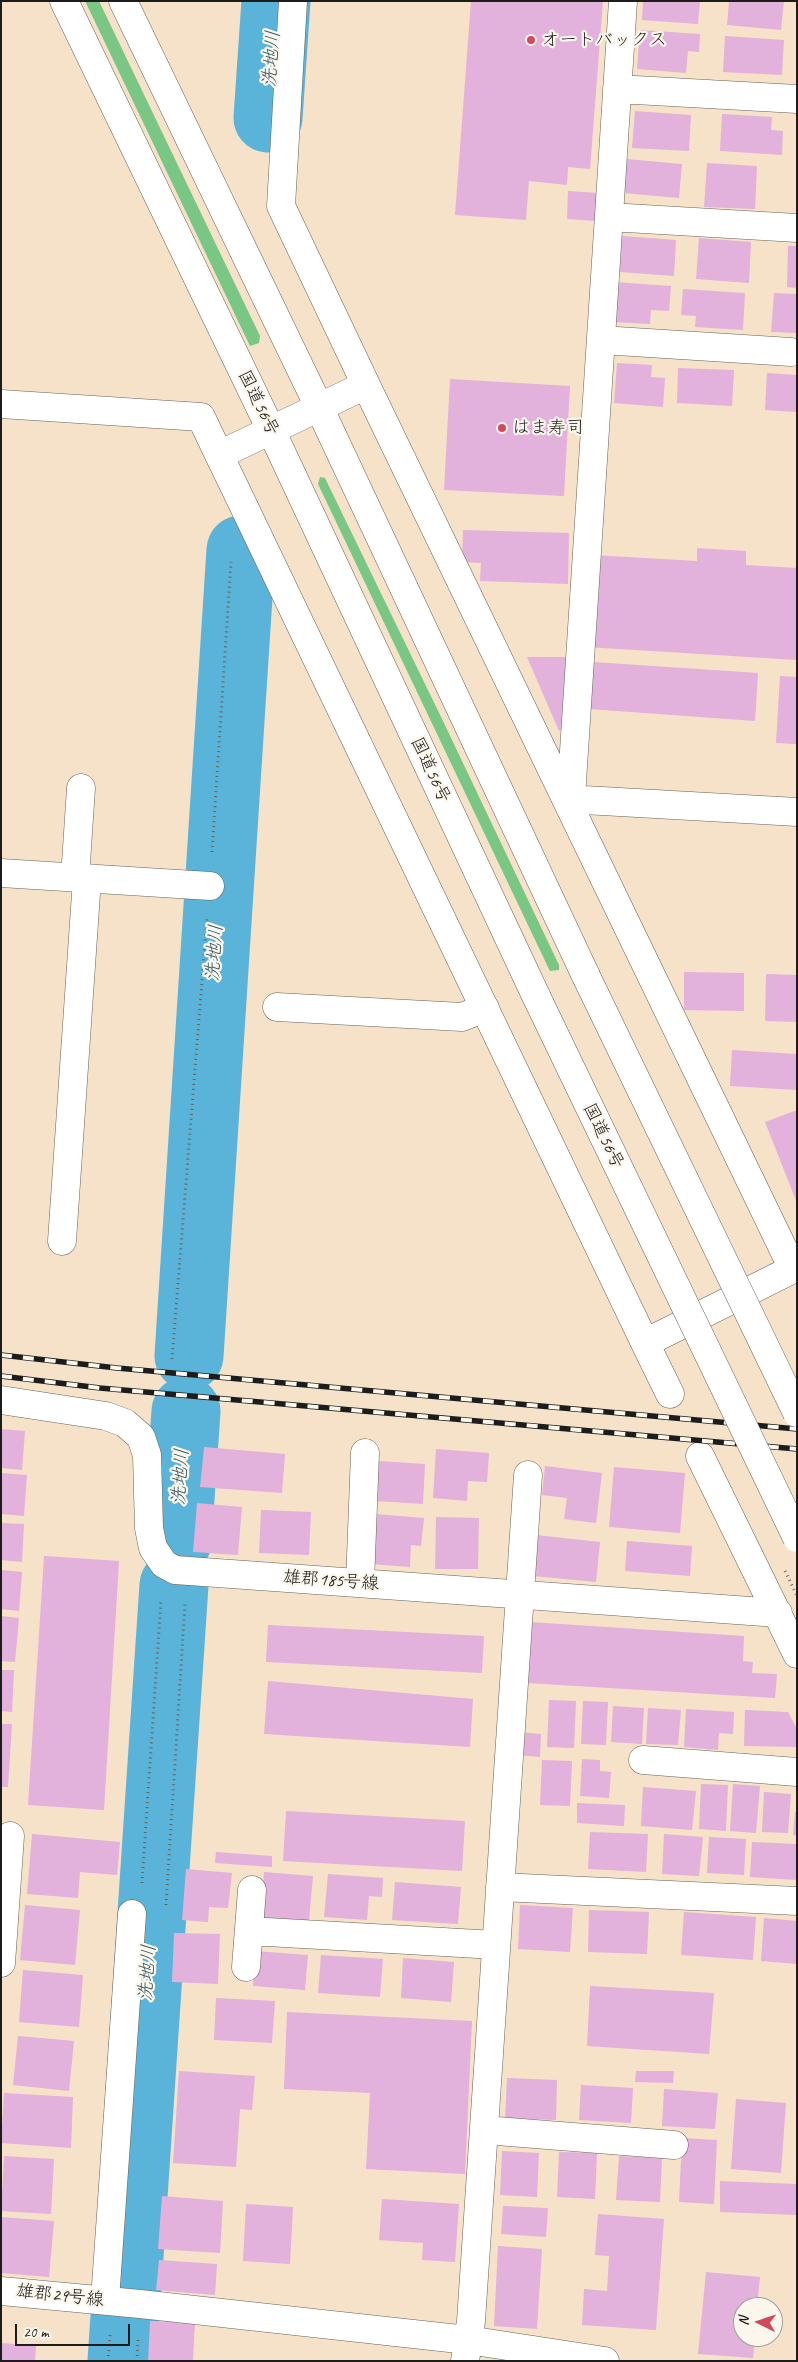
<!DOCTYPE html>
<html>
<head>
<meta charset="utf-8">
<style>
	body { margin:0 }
	#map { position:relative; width:798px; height:2362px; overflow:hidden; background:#f5e2c8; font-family:Caveat,sans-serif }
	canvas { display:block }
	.frame { position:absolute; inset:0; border:2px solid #1c1c1c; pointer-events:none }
	.north { position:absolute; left:733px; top:2297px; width:50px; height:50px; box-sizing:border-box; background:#fbf7ec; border:1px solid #a29f99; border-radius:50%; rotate:274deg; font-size:14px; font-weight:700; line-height:20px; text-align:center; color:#1c1c1c }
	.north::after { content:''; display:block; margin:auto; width:18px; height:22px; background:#d1495b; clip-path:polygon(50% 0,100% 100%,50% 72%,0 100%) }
	.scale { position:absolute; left:15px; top:2324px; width:115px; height:22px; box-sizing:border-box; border:2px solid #1c1c1c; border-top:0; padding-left:6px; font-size:15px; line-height:18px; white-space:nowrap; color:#1c1c1c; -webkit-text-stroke:4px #fbf7ec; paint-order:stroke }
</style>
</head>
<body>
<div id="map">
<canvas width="798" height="2362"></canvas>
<div class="frame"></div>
<div class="north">N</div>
<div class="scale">20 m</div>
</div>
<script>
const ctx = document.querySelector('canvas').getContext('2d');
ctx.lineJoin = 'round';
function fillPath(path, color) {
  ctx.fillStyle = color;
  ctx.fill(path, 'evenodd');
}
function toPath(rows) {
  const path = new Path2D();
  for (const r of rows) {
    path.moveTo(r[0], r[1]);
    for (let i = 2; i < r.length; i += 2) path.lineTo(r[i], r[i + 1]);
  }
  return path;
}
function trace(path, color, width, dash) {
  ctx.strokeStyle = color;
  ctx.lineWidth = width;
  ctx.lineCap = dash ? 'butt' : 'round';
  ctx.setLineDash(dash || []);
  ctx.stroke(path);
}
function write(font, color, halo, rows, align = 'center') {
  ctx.font = font + ' Caveat,"Klee One",sans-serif';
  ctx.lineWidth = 4.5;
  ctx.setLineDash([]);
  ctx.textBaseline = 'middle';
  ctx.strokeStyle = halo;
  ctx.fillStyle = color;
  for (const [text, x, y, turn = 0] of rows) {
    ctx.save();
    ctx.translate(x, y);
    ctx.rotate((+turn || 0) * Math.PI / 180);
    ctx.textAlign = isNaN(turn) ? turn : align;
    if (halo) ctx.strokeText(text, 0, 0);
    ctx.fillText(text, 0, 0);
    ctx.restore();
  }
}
fillPath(toPath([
	[85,1,99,1,260,336,259,343,250,346],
	[320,477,325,478,443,721,559,965,559,970,550,971,547,965,318,484]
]), '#7ac785');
trace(toPath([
	[268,118,276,1],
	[189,1356,241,550],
	[177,1542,186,1411],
	[122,2361,174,1585]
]), '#5ab3d8', 69);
fillPath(toPath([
	[471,1,603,1,590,169,568,167,567,185,529,181,526,220,455,215],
	[643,1,700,1,698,24,642,20],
	[729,1,784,1,781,30,727,25],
	[640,30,700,34,699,52,688,51,686,73,637,69],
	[725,36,784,40,782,75,723,72],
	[635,111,691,115,689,151,632,148],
	[722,114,772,117,771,130,783,131,782,155,720,151],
	[626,159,682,164,679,198,623,193],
	[707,163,757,166,755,209,704,207],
	[568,191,598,193,596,221,567,219],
	[622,236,676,240,674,276,620,272],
	[699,238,751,242,749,283,696,279],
	[788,246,797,246,797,288,787,287],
	[614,282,671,286,669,311,651,310,650,324,612,322],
	[683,289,745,293,743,330,695,327,696,316,681,315],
	[774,293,797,294,797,333,771,332],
	[617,363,652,365,651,377,665,378,663,407,614,403],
	[678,368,734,370,732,406,677,403],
	[767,373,797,375,797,412,765,410],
	[450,379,570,386,564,496,444,490],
	[463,530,569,533,568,584,480,581,481,563,462,562],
	[697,548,746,551,746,565,797,568,797,660,586,647,592,555,697,561],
	[527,657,570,657,569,722,559,731],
	[593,662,758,673,755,721,589,709],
	[780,676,797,677,797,744,776,743],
	[684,972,744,973,744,1011,684,1010],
	[766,974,797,975,797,1022,765,1021],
	[732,1050,797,1054,797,1090,730,1086],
	[797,1110,797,1203,765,1122],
	[1,1429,25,1431,22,1470,1,1468],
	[204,1447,285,1454,282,1493,200,1487],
	[436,1449,489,1453,487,1482,468,1481,467,1501,433,1498],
	[379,1461,425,1464,423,1504,376,1501],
	[545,1466,602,1473,596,1523,564,1519,567,1498,542,1495],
	[614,1467,685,1473,680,1533,609,1527],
	[1,1473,27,1475,24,1516,1,1514],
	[197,1503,242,1507,238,1555,193,1552],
	[261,1510,311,1512,309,1555,259,1553],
	[375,1514,424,1518,421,1546,411,1545,410,1567,371,1564],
	[436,1517,479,1518,478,1569,435,1569],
	[1,1523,24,1524,22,1562,1,1560],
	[536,1535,600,1542,596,1582,533,1576],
	[627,1541,692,1546,690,1576,625,1571],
	[44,1556,119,1561,104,1810,28,1805],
	[1,1570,22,1572,19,1611,1,1609],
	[1,1616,19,1618,15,1662,1,1661],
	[530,1622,744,1636,743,1661,753,1662,752,1673,777,1674,775,1698,526,1683],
	[268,1625,484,1636,482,1673,266,1662],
	[1,1670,14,1670,12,1712,1,1711],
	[268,1681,473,1699,470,1747,264,1734],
	[549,1700,576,1701,574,1748,547,1747],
	[583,1701,608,1702,606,1745,581,1744],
	[613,1706,644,1708,642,1744,611,1742],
	[648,1708,681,1710,678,1745,646,1744],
	[686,1709,734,1712,733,1734,719,1733,718,1750,684,1747],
	[745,1710,788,1712,797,1729,797,1747,744,1746],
	[1,1724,12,1724,8,1787,1,1787],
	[519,1732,541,1734,540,1757,518,1755],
	[582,1759,600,1760,600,1771,611,1772,609,1798,580,1796],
	[542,1760,572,1761,570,1806,540,1805],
	[701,1784,728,1785,726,1831,699,1829],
	[733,1784,760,1786,756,1833,730,1831],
	[643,1787,696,1791,692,1830,641,1826],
	[764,1792,791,1794,788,1833,762,1832],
	[577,1803,625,1805,624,1826,577,1823],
	[286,1811,465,1821,462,1871,283,1861],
	[795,1812,797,1812,797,1835,793,1835],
	[590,1832,648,1834,646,1872,588,1869],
	[32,1834,120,1842,117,1875,80,1872,78,1898,27,1894],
	[664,1834,703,1837,699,1876,662,1874],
	[709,1837,746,1839,744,1875,707,1873],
	[752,1842,797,1844,797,1880,750,1877],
	[216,1852,272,1856,272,1867,215,1863],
	[186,1869,232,1873,228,1908,209,1907,208,1922,182,1920],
	[264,1872,313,1876,309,1921,261,1918],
	[328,1874,383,1878,382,1897,369,1896,367,1920,324,1917],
	[395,1882,461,1887,458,1924,392,1920],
	[25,1905,80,1910,75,1965,20,1960],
	[520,1905,573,1908,570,1952,518,1949],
	[589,1910,649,1912,647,1954,588,1952],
	[684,1912,756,1917,753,1960,681,1955],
	[764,1918,797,1921,797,1964,761,1961],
	[174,1933,220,1934,218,1984,172,1982],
	[255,1951,308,1955,305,1990,253,1986],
	[321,1955,383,1959,380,1997,318,1993],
	[403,1958,454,1962,451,2002,401,1998],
	[23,1970,83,1975,79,2027,19,2022],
	[590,1986,714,1993,709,2054,587,2046],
	[216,1998,275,2001,272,2043,214,2040],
	[287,2012,472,2021,465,2174,366,2169,370,2093,284,2089],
	[18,2036,74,2041,69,2091,13,2085],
	[179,2071,255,2076,252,2110,240,2109,236,2167,173,2163],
	[636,2071,674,2071,673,2083,635,2082],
	[507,2078,557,2080,556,2120,505,2118],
	[581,2085,633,2088,631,2123,579,2120],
	[664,2089,718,2093,715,2129,662,2126],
	[4,2093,73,2097,71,2148,1,2143],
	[736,2099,786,2103,781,2173,731,2169],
	[682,2138,717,2140,714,2204,679,2202],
	[502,2151,539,2153,537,2197,500,2195],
	[559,2152,597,2153,595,2199,557,2197],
	[4,2156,54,2159,51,2214,1,2211],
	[619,2156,662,2158,660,2202,616,2200],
	[720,2181,797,2184,797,2215,720,2212],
	[162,2196,223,2201,220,2253,158,2249],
	[382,2199,459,2204,455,2262,422,2260,423,2243,379,2240],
	[246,2204,293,2207,290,2264,243,2261],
	[503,2206,548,2208,546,2237,501,2234],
	[598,2214,664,2219,656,2330,582,2325,584,2289,607,2291,609,2256,595,2255],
	[1,2217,54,2221,49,2277,1,2273],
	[498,2246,542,2249,537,2329,494,2326],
	[159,2260,217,2264,215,2295,156,2290],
	[706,2272,760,2277,757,2307,743,2307,743,2337,755,2337,753,2358,698,2354],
	[150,2321,195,2322,193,2360,148,2361],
	[1,2343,36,2346,35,2361,1,2361]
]), '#e2b1dc');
const minor = toPath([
	[293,1,281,206,366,385],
	[617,89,797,99],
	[609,217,797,228],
	[601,340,791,352],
	[1,404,201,417,219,455,235,488,645,1343,793,1269,366,385,219,455],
	[571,797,623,1],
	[566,799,797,812],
	[1,873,210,886],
	[75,878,81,788],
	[277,1007,462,1017,485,1008],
	[62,1241,87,879],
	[645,1343,670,1394],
	[1,1400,106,1416,125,1423,141,1437,147,1455,149,1528,153,1548,164,1564,175,1570,778,1613],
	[700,1456,797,1654],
	[360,1583,365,1453],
	[643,1760,797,1772],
	[500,1887,797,1901],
	[249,1931,496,1945],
	[1,1963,10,1836],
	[246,1967,252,1890],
	[484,2130,674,2145],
	[1,2291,140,2304,468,2340,605,2361],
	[105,2300,132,1914],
	[465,2361,471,2321,528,1475]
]);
const highway = toPath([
	[64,1,271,430,537,998],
	[123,1,319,407,586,976]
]);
trace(minor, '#686158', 29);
trace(highway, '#686158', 29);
trace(toPath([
	[212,852,231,562],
	[172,1359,207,918],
	[142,1883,161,1600],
	[166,1905,185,1604],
	[108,2361,110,2335],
	[137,2361,138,2338]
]), '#686158', 3, [1, 4]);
trace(minor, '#fff', 28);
trace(highway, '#fff', 28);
const rail = toPath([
	[1,1355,117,1368,797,1429],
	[1,1376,100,1388,797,1449]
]);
trace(rail, '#1c1c1c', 5.5);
trace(rail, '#fbf7ec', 4, [11]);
const highwayBridge = toPath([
	[586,976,797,1413],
	[537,998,797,1538]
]);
trace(highwayBridge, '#686158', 29, []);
trace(toPath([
	[785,1571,797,1596]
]), '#686158', 3, [1, 4]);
trace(highwayBridge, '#fff', 28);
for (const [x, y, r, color] of [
	[531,40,5,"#d1495b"],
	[502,428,5,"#d1495b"]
]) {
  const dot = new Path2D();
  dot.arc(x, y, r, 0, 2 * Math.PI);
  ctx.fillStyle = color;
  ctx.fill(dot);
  trace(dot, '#fbf7ec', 2);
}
write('18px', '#1c1c1c', '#fbf7ec', [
	["オートバックス",541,40],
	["はま寿司",512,428]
], 'left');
write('18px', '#1c1c1c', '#fbf7ec', [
	["国道56号",258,403,64],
	["国道56号",430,770,65],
	["国道56号",603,1136,64],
	["雄郡185号線",331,1581,4],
	["雄郡29号線",60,2296,6]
]);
write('italic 19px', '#355867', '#fbf7ec', [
	["洗地川",272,59,-86],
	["洗地川",215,953,-86],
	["洗地川",181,1477,-86],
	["洗地川",148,1973,-86]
]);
</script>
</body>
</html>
